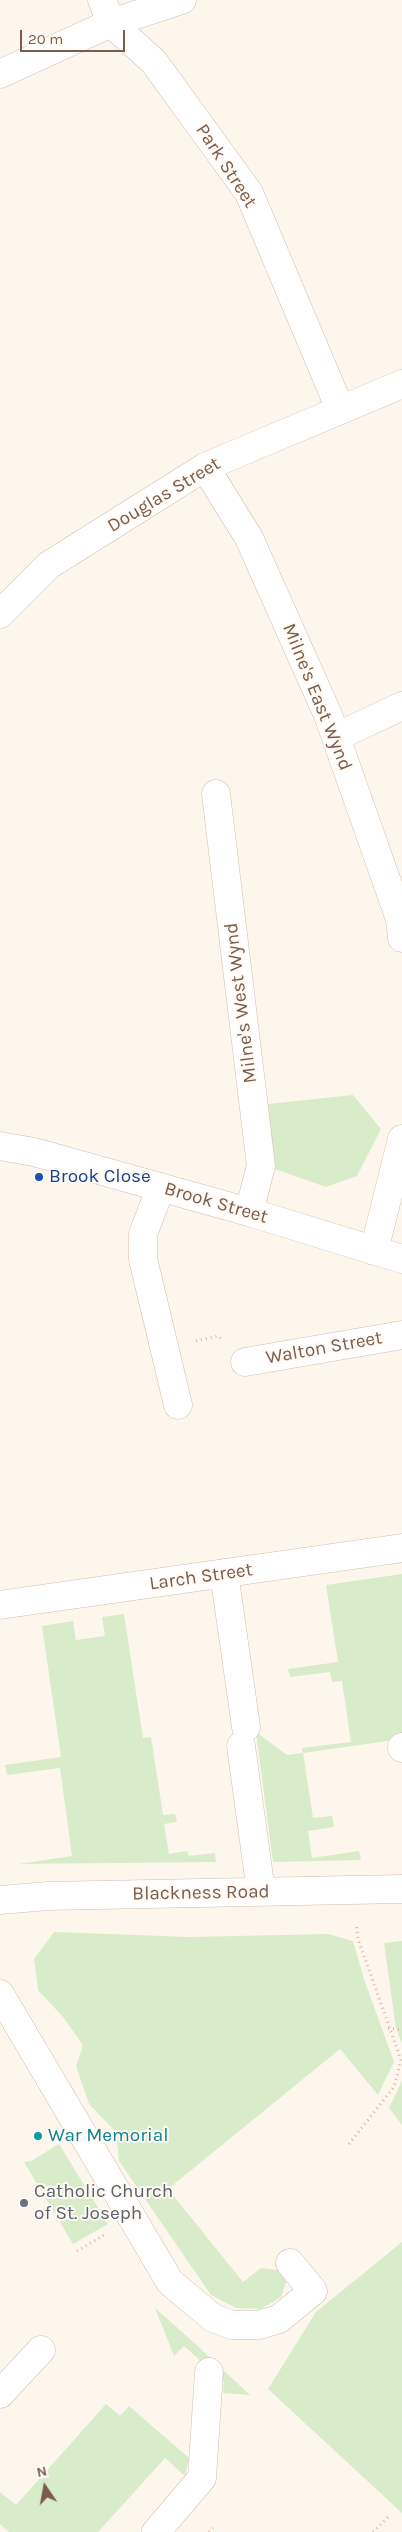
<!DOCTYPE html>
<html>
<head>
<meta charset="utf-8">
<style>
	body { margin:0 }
	#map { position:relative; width:402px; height:2532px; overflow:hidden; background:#fdf6ec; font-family:Karla,sans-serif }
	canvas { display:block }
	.north { position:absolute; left:20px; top:2462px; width:50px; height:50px; -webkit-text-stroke:4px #fffaf3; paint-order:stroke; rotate:348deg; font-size:14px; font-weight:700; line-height:20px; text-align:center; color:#7a5c4d }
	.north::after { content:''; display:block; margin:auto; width:18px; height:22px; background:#7a5c4d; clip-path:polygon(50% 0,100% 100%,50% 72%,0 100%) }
	.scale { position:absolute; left:20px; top:30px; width:105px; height:22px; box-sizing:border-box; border:2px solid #7a5c4d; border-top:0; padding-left:6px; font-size:15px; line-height:18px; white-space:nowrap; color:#7a5c4d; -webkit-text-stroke:4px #fffaf3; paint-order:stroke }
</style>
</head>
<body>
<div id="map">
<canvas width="402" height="2532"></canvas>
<div class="north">N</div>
<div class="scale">20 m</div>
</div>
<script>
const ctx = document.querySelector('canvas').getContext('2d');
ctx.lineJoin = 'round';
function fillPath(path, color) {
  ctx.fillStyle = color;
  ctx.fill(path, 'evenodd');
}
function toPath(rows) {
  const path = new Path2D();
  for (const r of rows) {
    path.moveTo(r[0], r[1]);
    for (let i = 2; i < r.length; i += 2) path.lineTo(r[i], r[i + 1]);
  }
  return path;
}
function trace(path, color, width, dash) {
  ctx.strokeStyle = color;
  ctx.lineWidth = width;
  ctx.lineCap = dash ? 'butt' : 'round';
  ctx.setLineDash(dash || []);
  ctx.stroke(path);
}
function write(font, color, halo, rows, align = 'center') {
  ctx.font = font + ' Karla,sans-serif';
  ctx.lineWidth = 4;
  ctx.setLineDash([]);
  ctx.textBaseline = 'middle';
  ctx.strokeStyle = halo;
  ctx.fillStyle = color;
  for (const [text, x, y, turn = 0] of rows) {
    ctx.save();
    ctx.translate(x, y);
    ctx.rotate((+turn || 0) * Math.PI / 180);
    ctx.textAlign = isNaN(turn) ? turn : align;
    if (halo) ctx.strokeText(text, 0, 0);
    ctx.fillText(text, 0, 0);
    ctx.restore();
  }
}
fillPath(toPath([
	[353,1095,381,1129,357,1176,326,1187,275,1169,268,1104],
	[402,1574,402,1739,303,1753,313,1818,332,1816,334,1827,308,1831,312,1858,359,1851,361,1860,273,1862,256,1732,287,1755,303,1753,302,1748,351,1742,342,1681,332,1682,330,1672,290,1677,288,1669,338,1662,326,1585],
	[124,1614,143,1738,151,1737,163,1815,175,1814,177,1822,164,1824,169,1854,187,1851,189,1856,215,1853,216,1862,18,1864,72,1856,60,1768,7,1775,5,1765,61,1757,42,1626,73,1621,76,1640,105,1636,102,1617],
	[54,1932,189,1937,328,1934,353,1941,365,1982,394,2062,378,2095,340,2049,168,2189,243,2282,261,2268,279,2270,286,2282,281,2297,261,2309,236,2308,211,2295,119,2161,116,2132,89,2104,76,2066,83,2045,63,2017,38,1990,34,1959],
	[402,1941,402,2043,396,2028,384,1943],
	[402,2081,402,2125,389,2108],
	[59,2144,108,2224,73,2244,24,2162,31,2161],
	[402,2242,402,2513,268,2389,316,2312],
	[155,2308,190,2339,250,2395,223,2393,224,2382,184,2346,174,2356],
	[106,2404,120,2416,129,2406,189,2458,185,2476,165,2458,98,2532,9,2532,0,2524,0,2492,16,2505]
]), '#d8ecc9');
const minor = toPath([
	[102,0,111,23,154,62,249,193,340,409],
	[0,74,111,23,182,0],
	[205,467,249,538,328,715,400,919,402,938],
	[0,614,49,565,205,467,402,384],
	[336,737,402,706],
	[216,794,261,1166,249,1212],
	[0,1146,34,1152,249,1212,402,1259],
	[161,1187,143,1234,143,1259,178,1405],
	[374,1251,402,1139],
	[245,1362,402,1335],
	[224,1573,246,1727],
	[0,1605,402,1548],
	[241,1746,261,1892],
	[402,1747,402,1748],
	[0,1900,48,1896,402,1889],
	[0,1994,170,2282,213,2318,232,2325,259,2325,279,2319,313,2291,290,2263],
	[0,2394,41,2350],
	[156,2532,202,2478,209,2372]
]);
trace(minor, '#d1beb0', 29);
trace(toPath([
	[196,1341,218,1336,223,1341],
	[388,2028,402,2030],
	[349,2144,394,2087,401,2060,358,1939,356,1923],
	[77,2251,106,2234],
	[209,2532,213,2528],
	[373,2532,388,2517]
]), '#d9b8a5', 3, [1, 4]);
trace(minor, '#fff', 28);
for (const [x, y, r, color] of [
	[39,1177,5,"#1a4fb4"],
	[38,2136,5,"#0f9aa8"],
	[24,2203,5,"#6b7280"]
]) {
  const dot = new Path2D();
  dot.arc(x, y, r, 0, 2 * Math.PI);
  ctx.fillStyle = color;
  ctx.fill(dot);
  trace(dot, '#fffaf3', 2);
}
write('19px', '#7a5c4d', '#fffaf3', [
	["Park Street",226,166,57],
	["Douglas Street",164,495,-31],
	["Milne's East Wynd",317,697,68],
	["Milne's West Wynd",241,1003,-97],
	["Brook Street",216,1203,16],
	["Walton Street",324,1348,-10],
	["Larch Street",201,1577,-8],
	["Blackness Road",201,1893,-1]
]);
write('19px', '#164399', '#fffaf3', [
	["Brook Close",49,1177]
], 'left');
write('19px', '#0d838f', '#fffaf3', [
	["War Memorial",48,2136]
], 'left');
write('19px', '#5b616d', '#fffaf3', [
	["Catholic Church",34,2192],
	["of St. Joseph",34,2214]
], 'left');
</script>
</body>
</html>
